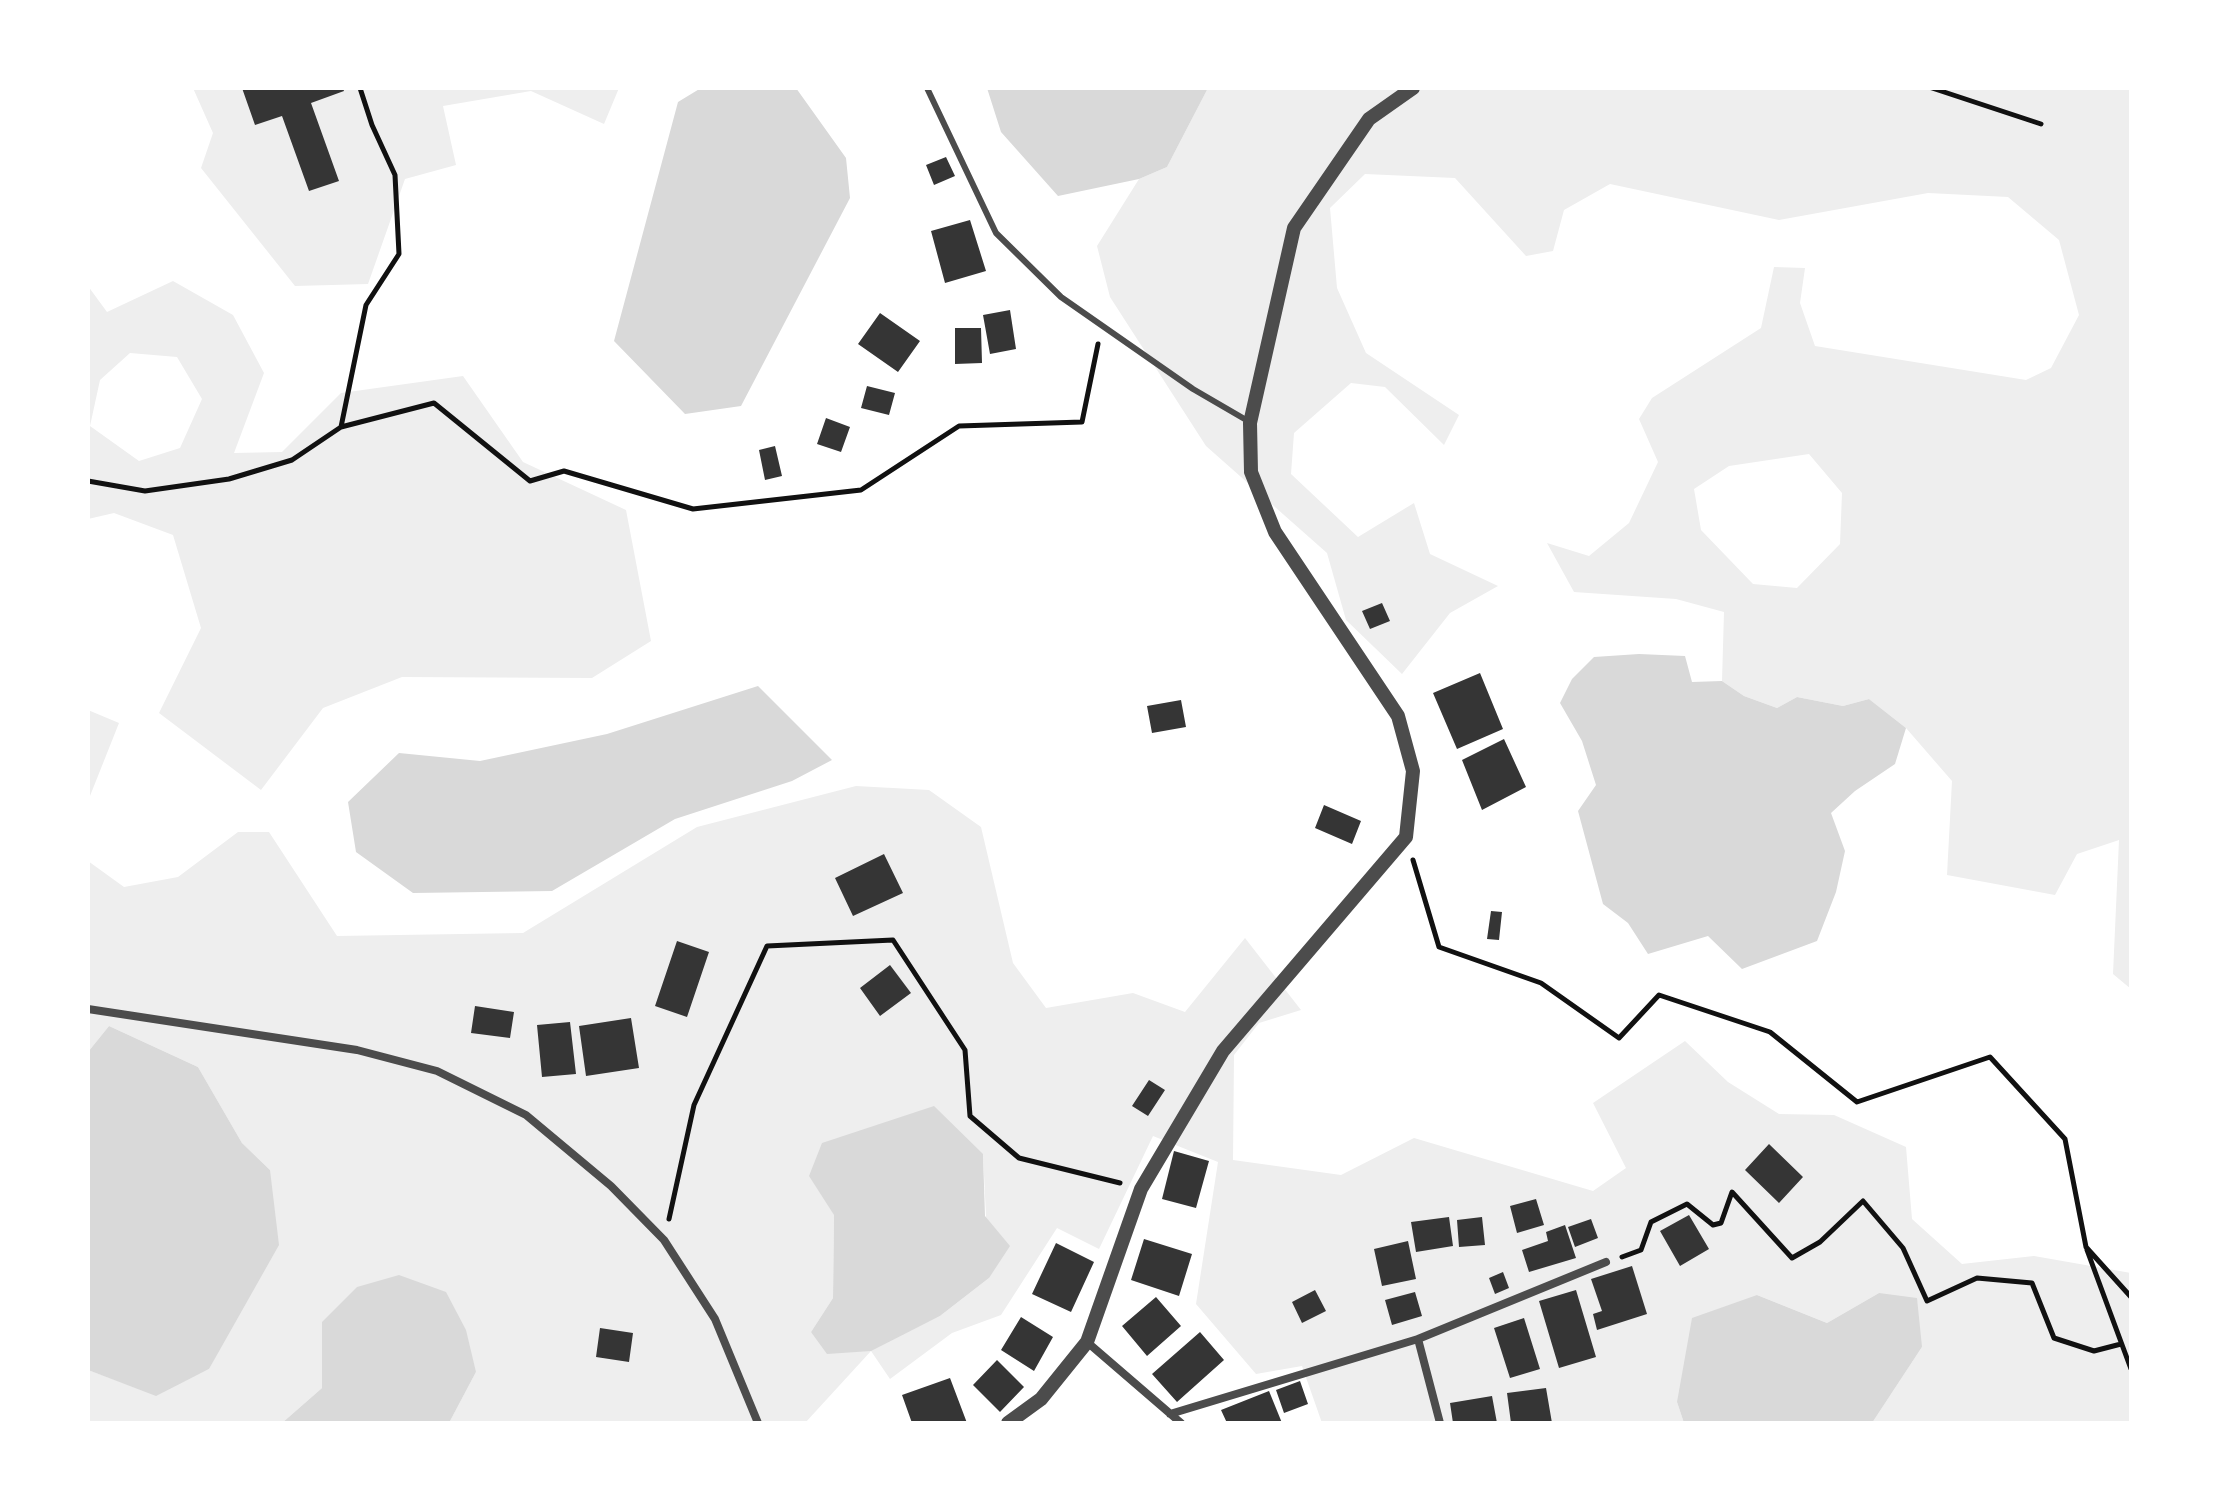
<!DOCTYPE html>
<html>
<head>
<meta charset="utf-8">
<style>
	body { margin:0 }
	#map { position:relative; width:2219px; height:1511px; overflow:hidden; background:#fff; font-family:"Source Serif 4",serif }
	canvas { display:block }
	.frame { position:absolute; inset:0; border:90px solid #fff; pointer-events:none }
</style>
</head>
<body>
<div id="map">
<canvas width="2219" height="1511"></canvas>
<div class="frame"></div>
</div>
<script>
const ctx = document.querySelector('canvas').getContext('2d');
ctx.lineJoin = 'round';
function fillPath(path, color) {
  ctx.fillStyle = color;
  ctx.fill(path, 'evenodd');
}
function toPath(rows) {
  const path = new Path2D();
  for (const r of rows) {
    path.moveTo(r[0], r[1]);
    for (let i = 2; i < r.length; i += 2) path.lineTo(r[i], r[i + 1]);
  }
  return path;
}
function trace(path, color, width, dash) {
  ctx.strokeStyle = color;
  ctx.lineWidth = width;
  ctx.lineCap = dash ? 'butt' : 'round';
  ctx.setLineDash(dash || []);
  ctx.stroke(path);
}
fillPath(toPath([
	[193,88,619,88,604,124,531,91,443,106,456,165,405,179,368,284,295,286,201,168,213,133],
	[1208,88,2131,88,2131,989,2113,974,2119,840,2077,854,2055,895,1947,875,1952,781,1906,728,1869,699,1843,706,1797,697,1777,708,1744,696,1722,681,1724,612,1676,599,1574,592,1547,543,1589,556,1629,523,1658,462,1639,419,1652,398,1761,328,1774,267,1805,268,1800,303,1815,346,2026,380,2051,368,2079,315,2059,240,2008,197,1928,193,1779,220,1610,184,1564,210,1553,251,1526,256,1455,178,1365,174,1330,208,1337,288,1366,353,1459,415,1444,445,1385,387,1351,383,1294,433,1291,474,1358,537,1414,503,1430,554,1498,586,1450,613,1402,674,1346,620,1327,553,1206,446,1110,297,1097,246,1139,179,1167,167],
	[1809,454,1842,493,1840,544,1797,588,1753,584,1701,530,1694,489,1729,466],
	[173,281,233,315,264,373,234,453,282,452,341,393,463,376,523,462,626,510,651,641,592,678,402,677,323,708,261,790,159,713,201,628,173,535,114,513,88,519,88,286,107,312],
	[130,353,177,357,202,399,180,448,139,461,90,426,100,380],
	[88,710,119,723,88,801],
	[856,786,929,790,981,827,1013,963,1046,1008,1133,993,1185,1012,1245,938,1301,1010,1259,1023,1234,1055,1233,1160,1341,1175,1414,1138,1593,1191,1626,1168,1593,1103,1685,1041,1728,1082,1779,1114,1834,1115,1906,1147,1912,1219,1962,1264,2034,1256,2131,1273,2131,1423,1872,1423,1922,1347,1879,1293,1827,1323,1757,1295,1677,1402,1684,1423,1322,1423,1302,1366,1256,1374,1196,1304,1218,1162,1153,1136,1099,1249,1057,1228,1001,1315,952,1333,890,1379,871,1351,805,1423,449,1423,476,1372,322,1322,322,1388,282,1423,88,1423,88,1370,156,1395,209,1369,235,1317,270,1170,242,1143,198,1067,109,1026,88,1052,88,861,124,887,178,877,238,832,269,832,337,936,523,933,697,827],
	[983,1154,989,1278,940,1316,871,1350,811,1332,833,1298,834,1214,810,1176]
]), '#eee');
fillPath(toPath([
	[701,88,796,88,846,158,850,198,741,406,685,414,614,341,678,102],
	[987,88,1208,88,1167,167,1139,179,1058,196,1001,132],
	[1639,654,1685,656,1692,682,1722,681,1744,696,1777,708,1797,697,1843,706,1869,699,1906,728,1895,764,1855,791,1831,813,1845,851,1836,892,1817,941,1742,969,1708,936,1648,954,1628,923,1603,904,1578,811,1596,785,1582,741,1560,703,1572,679,1594,657],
	[758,686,832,760,792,781,675,819,552,891,413,893,356,852,348,802,399,753,480,761,607,734],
	[109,1026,198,1067,242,1143,270,1170,279,1245,209,1369,156,1396,88,1370,88,1052],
	[934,1106,983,1154,985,1216,1010,1246,989,1278,940,1316,871,1351,827,1354,811,1332,833,1298,834,1215,809,1176,822,1143],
	[399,1275,446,1292,466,1330,476,1372,449,1423,282,1423,322,1388,322,1322,357,1287],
	[1879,1293,1917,1298,1922,1347,1872,1423,1684,1423,1677,1402,1692,1318,1757,1295,1827,1323]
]), '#d9d9d9');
fillPath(toPath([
	[242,88,343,88,344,91,311,103,339,181,309,191,282,116,255,125],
	[946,157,955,176,934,185,926,165],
	[970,220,986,271,945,283,931,231],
	[1010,310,1016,349,990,354,983,315],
	[880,313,920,341,898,372,858,344],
	[955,328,981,328,982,363,955,364],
	[867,386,895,393,889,415,861,408],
	[826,418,850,427,841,452,817,444],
	[775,446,782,476,765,480,759,450],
	[1382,603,1390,621,1370,629,1362,611],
	[1480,673,1503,729,1457,749,1433,693],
	[1181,700,1186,727,1152,733,1147,706],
	[1504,739,1526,787,1482,810,1462,760],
	[1324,805,1361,821,1352,844,1315,828],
	[884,854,903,893,853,916,835,878],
	[1491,911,1502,912,1499,940,1487,939],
	[677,941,709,952,687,1017,655,1006],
	[890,965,911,993,880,1016,860,988],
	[475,1006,514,1012,510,1038,471,1033],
	[631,1018,639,1068,586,1076,579,1026],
	[570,1022,576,1074,542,1077,537,1025],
	[1149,1080,1165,1090,1148,1116,1132,1106],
	[1769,1144,1803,1177,1779,1203,1745,1170],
	[1174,1151,1209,1161,1196,1208,1162,1199],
	[1536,1199,1544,1225,1517,1233,1510,1206],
	[1689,1215,1709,1249,1680,1266,1660,1231],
	[1449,1217,1453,1246,1416,1252,1411,1222],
	[1482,1217,1485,1245,1459,1247,1457,1220],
	[1591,1219,1598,1238,1575,1247,1568,1227],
	[1565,1225,1576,1258,1529,1272,1522,1250,1548,1241,1546,1232],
	[1144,1239,1192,1254,1179,1296,1131,1280],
	[1408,1241,1416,1279,1382,1286,1374,1249],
	[1056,1243,1094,1262,1071,1312,1032,1294],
	[1632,1266,1647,1314,1597,1330,1593,1314,1602,1311,1591,1279],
	[1503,1272,1509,1288,1495,1294,1489,1278],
	[1315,1290,1326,1311,1302,1323,1292,1302],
	[1576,1290,1596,1357,1559,1368,1539,1301],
	[1415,1292,1422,1316,1392,1325,1385,1300],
	[1156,1297,1181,1326,1147,1356,1122,1326],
	[1021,1317,1053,1337,1034,1371,1001,1350],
	[1524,1318,1540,1369,1510,1378,1494,1328],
	[600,1328,633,1333,629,1362,596,1357],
	[1200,1332,1224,1360,1177,1402,1152,1374],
	[997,1360,1024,1387,1000,1412,973,1385],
	[950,1378,967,1423,912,1423,902,1395],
	[1300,1381,1308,1404,1284,1413,1276,1390],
	[1546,1388,1552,1423,1511,1423,1507,1393],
	[1269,1391,1282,1423,1227,1423,1221,1410],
	[1492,1396,1497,1423,1453,1423,1450,1403]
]), '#353535');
trace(toPath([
	[1932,88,2041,124],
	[341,427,434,403,530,481,564,471,693,509,861,490,959,426,1082,422,1098,344],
	[88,481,145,491,229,479,292,460,341,427,366,305,399,254,395,175,372,125,360,88],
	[1413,860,1439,947,1541,983,1619,1038,1659,995,1770,1032,1857,1102,1990,1057,2065,1139,2086,1247,2131,1297],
	[669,1219,694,1105,767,946,893,940,965,1050,970,1116,1019,1158,1120,1183],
	[2087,1250,2131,1369],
	[1622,1257,1641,1250,1651,1222,1687,1204,1713,1225,1721,1223,1732,1192,1792,1258,1820,1242,1863,1201,1903,1248,1927,1301,1977,1278,2032,1283,2054,1338,2094,1351,2121,1344]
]), '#111', 5);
trace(toPath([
	[927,88,996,233,1061,297,1193,389,1248,421]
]), '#4c4c4c', 6);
trace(toPath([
	[88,1009,357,1050,437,1071,526,1115,611,1186,664,1240,715,1319,758,1423],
	[1087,1342,1181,1423],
	[1170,1414,1418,1339],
	[1440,1423,1418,1339,1606,1262]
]), '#4c4c4c', 8);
trace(toPath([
	[1008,1423,1041,1399,1087,1342,1141,1189,1223,1051,1406,837,1413,771,1398,716,1275,532,1251,472,1250,423,1294,228,1369,119,1413,88]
]), '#4c4c4c', 14);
</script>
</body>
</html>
